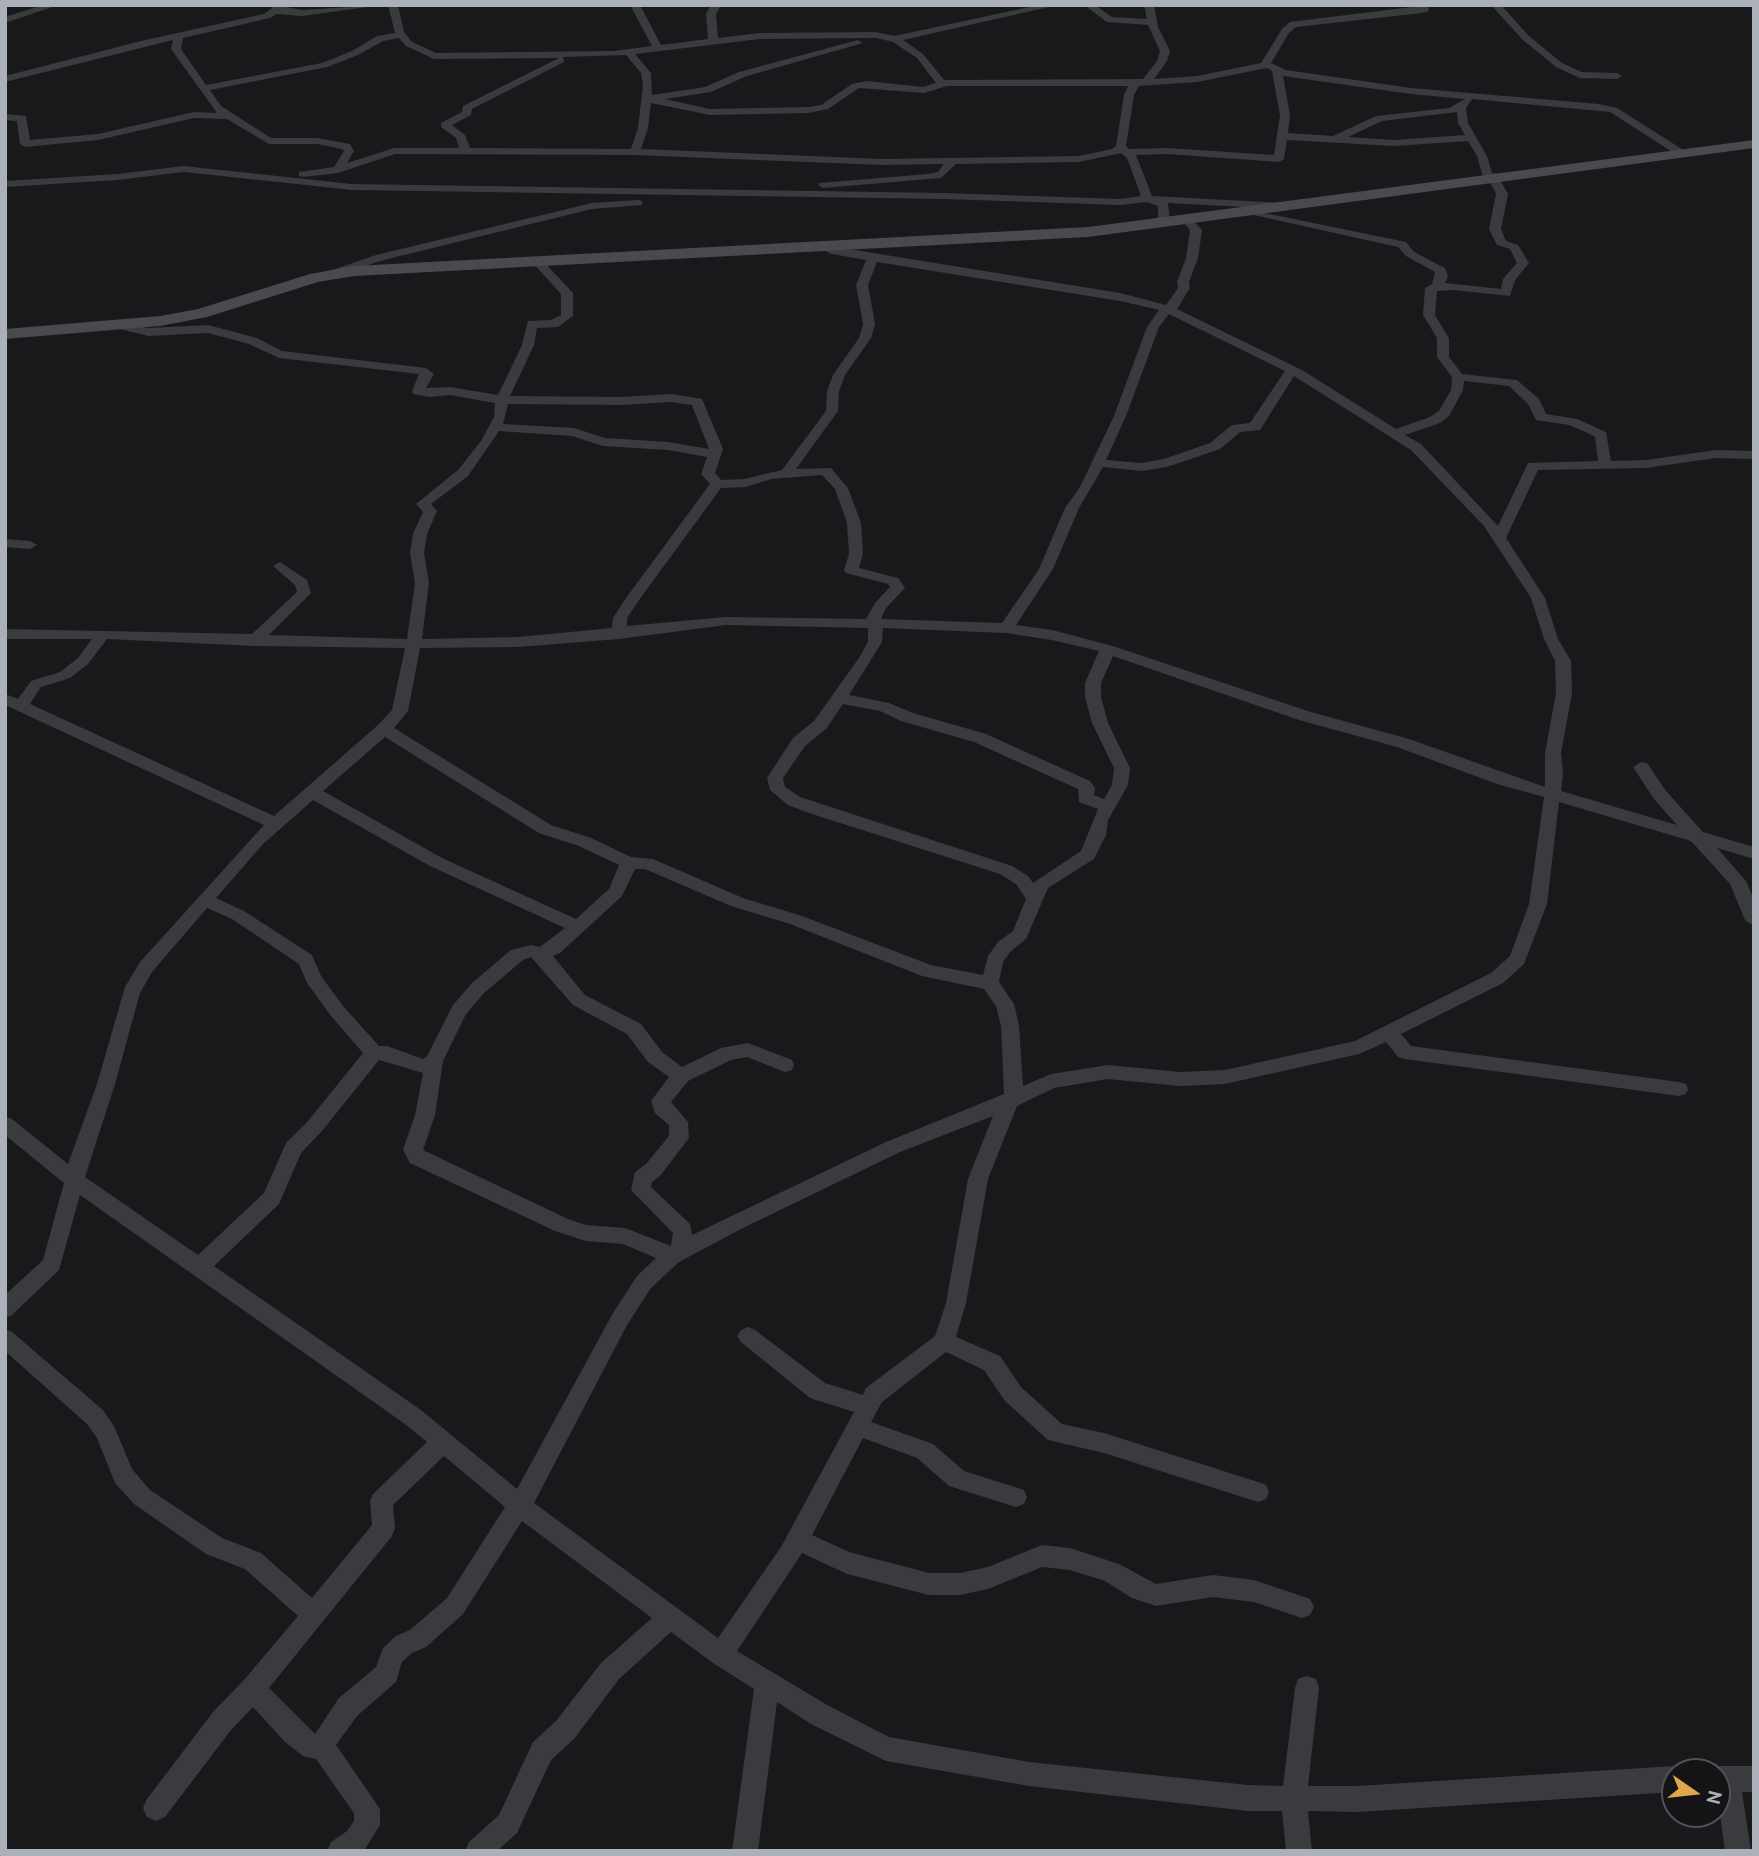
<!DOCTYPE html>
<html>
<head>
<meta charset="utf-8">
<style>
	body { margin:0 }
	#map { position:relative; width:1759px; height:1856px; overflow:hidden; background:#19191b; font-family:"PT Sans",sans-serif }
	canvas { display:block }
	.frame { position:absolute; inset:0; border:7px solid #acb1b9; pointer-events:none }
	.north { position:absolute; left:1661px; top:1758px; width:70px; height:70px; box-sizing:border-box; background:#141416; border:2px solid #515357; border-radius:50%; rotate:104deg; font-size:19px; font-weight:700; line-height:28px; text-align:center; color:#acb1b9 }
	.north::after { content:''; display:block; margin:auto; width:24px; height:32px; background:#e1a74b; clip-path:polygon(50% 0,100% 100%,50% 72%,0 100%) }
</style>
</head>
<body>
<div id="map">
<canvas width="1759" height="1856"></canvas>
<div class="frame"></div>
<div class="north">N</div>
</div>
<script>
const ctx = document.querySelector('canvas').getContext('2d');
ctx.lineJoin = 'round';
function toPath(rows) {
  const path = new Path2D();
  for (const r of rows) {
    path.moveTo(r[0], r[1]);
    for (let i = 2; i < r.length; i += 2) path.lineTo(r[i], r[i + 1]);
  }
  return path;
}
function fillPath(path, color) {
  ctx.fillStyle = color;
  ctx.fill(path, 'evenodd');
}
fillPath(toPath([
	[43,5,58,5,5,23,5,17,43,5],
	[276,5,302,10,382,5,302,16,277,14,270,18,183,38,181,49,206,85,322,63,352,51,377,36,395,33,388,5,398,5,404,32,412,42,436,53,613,51,652,46,630,5,640,5,661,45,708,39,706,14,711,5,721,5,716,14,718,38,760,33,876,32,894,36,1039,5,1058,5,903,40,923,54,944,80,1143,79,1157,61,1160,51,1148,25,1107,22,1084,5,1095,5,1112,17,1147,19,1144,5,1154,5,1158,27,1170,51,1167,61,1154,79,1197,76,1261,63,1282,29,1290,22,1428,5,1429,11,1422,13,1296,27,1289,33,1271,63,1286,70,1411,88,1599,104,1617,108,1685,151,1685,155,1677,155,1610,112,1472,99,1466,108,1468,123,1487,156,1492,173,1497,174,1508,194,1501,229,1506,241,1518,245,1529,263,1515,280,1510,296,1453,290,1437,291,1435,315,1449,338,1449,357,1462,374,1517,380,1539,399,1546,414,1577,419,1606,432,1611,461,1646,460,1716,450,1754,451,1754,459,1716,458,1646,468,1538,470,1506,538,1545,598,1558,639,1571,661,1572,693,1561,753,1563,773,1561,791,1677,825,1654,799,1633,767,1641,762,1647,763,1666,791,1703,832,1754,847,1754,859,1717,848,1746,881,1754,900,1754,926,1745,920,1730,884,1691,841,1559,802,1547,904,1524,964,1503,983,1401,1034,1411,1046,1679,1082,1686,1084,1688,1089,1686,1094,1679,1096,1405,1059,1398,1057,1386,1042,1359,1054,1225,1084,1180,1086,1108,1079,1054,1088,1017,1106,988,1179,966,1303,956,1337,1000,1356,1021,1387,1062,1424,1104,1433,1258,1482,1266,1485,1269,1492,1266,1499,1258,1502,1104,1453,1048,1440,1005,1401,984,1370,946,1352,882,1402,871,1422,933,1444,964,1471,1024,1490,1027,1497,1024,1504,1016,1507,949,1486,917,1458,863,1438,812,1535,849,1552,929,1573,960,1573,988,1567,1042,1545,1070,1548,1119,1564,1156,1584,1213,1575,1254,1580,1310,1599,1314,1607,1310,1615,1302,1618,1254,1602,1213,1597,1156,1606,1132,1598,1105,1581,1070,1570,1042,1567,988,1589,960,1595,929,1595,847,1574,802,1553,737,1651,829,1706,889,1737,1029,1762,1248,1785,1283,1786,1295,1688,1298,1679,1307,1676,1316,1679,1319,1688,1308,1786,1357,1786,1675,1766,1685,1772,1675,1772,1675,1792,1357,1812,1308,1811,1312,1851,1286,1851,1282,1811,1248,1811,1029,1786,886,1761,811,1724,777,1702,758,1851,732,1851,754,1689,713,1663,671,1632,619,1679,574,1739,551,1760,517,1833,497,1851,465,1851,469,1842,499,1815,533,1742,556,1721,601,1663,652,1618,522,1521,463,1614,426,1647,412,1653,402,1662,396,1682,357,1716,336,1745,380,1809,380,1825,365,1849,327,1851,331,1842,347,1831,354,1821,354,1813,316,1759,303,1756,285,1742,253,1707,231,1730,165,1817,156,1821,147,1817,143,1808,147,1799,213,1712,244,1680,298,1616,245,1569,206,1554,134,1504,115,1483,97,1438,87,1424,5,1351,5,1329,12,1332,103,1410,114,1426,132,1469,150,1490,222,1538,261,1553,312,1598,372,1525,370,1501,373,1494,427,1442,405,1424,80,1195,59,1270,12,1315,5,1318,5,1295,43,1260,64,1183,5,1135,5,1116,12,1119,68,1164,97,1084,125,987,140,962,264,825,5,705,5,694,18,699,31,681,60,672,78,658,92,639,5,639,5,629,252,634,297,592,295,585,273,566,280,562,307,580,311,593,269,635,407,639,415,583,410,553,413,534,423,512,416,504,458,470,481,441,494,417,495,403,450,395,430,397,413,394,412,391,419,374,279,358,249,344,208,333,148,336,116,328,116,322,148,328,208,325,257,338,282,351,426,368,434,374,426,388,450,387,498,395,522,345,528,321,551,320,561,315,561,294,532,262,542,260,573,293,573,316,558,327,537,328,534,345,510,396,621,397,671,394,702,399,723,449,715,473,721,480,744,479,782,470,826,411,827,391,833,375,859,338,863,324,856,285,866,260,832,254,818,248,818,244,1120,293,1166,305,1178,288,1177,282,1186,258,1190,230,1181,220,1191,218,1202,230,1198,258,1189,282,1190,288,1177,309,1302,370,1396,429,1430,417,1439,411,1451,390,1452,377,1437,357,1437,338,1423,315,1425,288,1432,284,1435,272,1406,256,1398,247,1249,214,1245,213,1245,209,1406,242,1414,252,1445,268,1448,276,1445,283,1501,289,1503,279,1517,263,1510,249,1497,245,1489,229,1496,194,1489,180,1483,177,1477,156,1468,141,1394,146,1287,140,1284,159,1279,162,1167,154,1136,155,1152,196,1284,203,1290,206,1284,209,1168,203,1170,223,1164,226,1158,223,1158,206,1147,202,1120,205,945,199,352,190,184,172,117,180,5,187,5,181,117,174,184,166,352,184,945,193,1120,199,1141,196,1127,158,1121,153,1079,162,956,164,941,178,823,188,818,185,819,183,928,174,938,172,944,164,881,165,635,155,395,154,338,173,303,177,299,176,299,172,334,167,344,151,342,149,317,144,269,144,227,119,194,118,98,140,25,147,20,144,17,121,5,120,5,114,26,116,30,140,98,134,194,112,217,113,171,49,173,40,5,82,5,76,145,40,264,14,276,5],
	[399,38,406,46,434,59,559,58,463,106,462,112,441,123,441,127,456,138,459,148,394,148,347,163,354,151,350,144,317,138,271,138,221,106,210,90,327,67,358,55,383,41,399,38],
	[876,38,893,42,917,58,936,83,923,87,867,81,852,84,821,105,808,107,710,109,665,99,711,92,747,76,863,43,858,40,739,72,705,87,652,95,651,73,635,54,760,39,876,38],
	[626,55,641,73,643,85,638,128,631,149,470,148,465,135,452,125,471,115,472,109,564,62,563,57,626,55],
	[1267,68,1272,71,1280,115,1274,155,1167,148,1129,149,1126,146,1134,95,1139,86,1197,82,1267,68],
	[1283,76,1411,94,1465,99,1449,108,1376,116,1333,136,1288,133,1290,115,1283,76],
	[947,86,1128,86,1124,95,1116,146,1112,149,1079,156,881,159,641,149,648,128,651,103,710,115,808,113,828,109,859,88,924,93,947,86],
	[1457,112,1458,123,1465,135,1394,140,1348,137,1382,121,1457,112],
	[877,262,1120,301,1159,310,1147,327,1114,416,1080,487,1065,508,1039,569,1002,623,881,619,886,608,905,588,898,578,859,568,863,554,861,523,848,488,831,468,796,469,838,411,839,391,845,375,871,338,875,324,868,285,877,262],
	[1169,314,1285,371,1250,423,1232,425,1210,443,1164,459,1142,463,1106,460,1126,416,1159,327,1169,314],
	[1294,376,1411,450,1484,526,1531,598,1544,639,1555,661,1556,693,1545,753,1545,787,1409,739,1311,712,1113,646,1052,630,1016,625,1053,569,1079,508,1103,467,1142,471,1167,467,1220,449,1240,432,1260,430,1294,376],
	[1464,381,1509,386,1528,404,1536,420,1569,425,1590,434,1595,437,1598,461,1528,463,1498,526,1421,444,1405,435,1440,423,1449,416,1463,390,1464,381],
	[671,402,692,405,709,449,668,442,605,438,574,428,503,424,508,404,621,405,671,402],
	[499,431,572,436,603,446,668,450,707,457,701,474,710,484,626,598,613,618,612,628,518,637,422,639,429,583,424,553,427,534,437,511,431,504,468,476,499,431],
	[822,475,835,489,847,523,849,554,844,570,846,573,888,584,890,587,875,603,866,619,726,617,627,626,627,618,639,600,721,488,746,487,771,479,822,475],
	[726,625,868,628,868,642,859,658,814,721,793,738,767,778,770,790,788,805,809,813,1000,874,1016,884,1026,899,1013,931,998,942,988,956,983,975,931,965,802,916,743,898,653,859,631,857,591,838,551,825,394,728,408,711,420,648,518,647,619,639,726,625],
	[883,628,1006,633,1052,640,1099,651,1085,683,1085,697,1092,723,1114,768,1112,785,1104,799,1094,795,1095,788,1090,781,986,734,913,713,889,703,849,695,882,642,883,628],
	[107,639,254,646,405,648,392,710,378,725,274,816,30,704,41,687,70,678,88,664,107,639],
	[1113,656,1299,720,1397,747,1497,784,1544,797,1529,904,1510,956,1491,973,1355,1041,1225,1070,1180,1072,1108,1065,1051,1074,1023,1086,1019,1026,1014,1004,999,982,1003,962,1010,952,1026,939,1048,888,1094,859,1106,835,1108,820,1128,785,1130,768,1108,723,1101,697,1101,683,1113,656],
	[843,704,880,711,901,721,974,742,1078,789,1079,802,1098,809,1081,851,1033,883,1028,876,1012,866,800,797,785,787,783,778,805,746,826,729,843,704],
	[385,737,539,833,579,846,619,865,609,889,576,919,442,858,323,791,385,737],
	[313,800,430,866,565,928,540,947,531,945,511,950,472,983,453,1005,427,1056,423,1059,387,1046,379,1046,343,1006,321,976,312,955,244,911,216,898,263,844,313,800],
	[635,869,645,869,731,906,790,924,922,976,984,989,996,1006,1001,1026,1004,1094,886,1142,692,1235,690,1224,651,1187,652,1182,660,1176,689,1138,688,1122,671,1102,688,1081,731,1060,747,1057,785,1072,792,1070,794,1065,792,1060,748,1043,721,1048,682,1067,662,1052,641,1024,585,995,553,956,560,953,622,896,635,869],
	[207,908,232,919,299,964,307,983,331,1016,363,1053,308,1121,286,1143,264,1193,198,1255,85,1177,115,1084,140,993,152,972,207,908],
	[531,957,573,1005,627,1034,648,1062,669,1077,651,1101,655,1113,669,1125,669,1136,646,1164,635,1172,631,1190,673,1233,671,1246,625,1228,586,1225,568,1219,423,1150,435,1115,443,1061,466,1014,484,993,523,960,531,957],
	[379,1060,423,1073,415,1115,403,1150,410,1163,555,1231,586,1241,623,1244,656,1258,637,1276,613,1313,517,1489,421,1410,214,1266,279,1204,301,1153,322,1131,379,1060],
	[993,1116,968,1179,946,1303,935,1336,866,1388,863,1395,825,1383,755,1330,748,1327,741,1330,737,1336,741,1342,810,1398,854,1412,781,1547,718,1638,534,1503,627,1325,651,1288,679,1262,743,1228,900,1152,993,1116],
	[444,1456,505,1507,447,1598,410,1630,396,1636,383,1648,376,1667,339,1698,315,1734,269,1688,392,1536,395,1528,393,1505,444,1456],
	[1491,5,1501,5,1529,36,1562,63,1582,72,1617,73,1622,76,1617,79,1580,78,1556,67,1523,40,1491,5],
	[638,200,642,201,642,205,592,209,384,260,318,281,312,277,376,255,592,203,638,200],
	[5,539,30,541,37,545,30,549,5,547,5,539],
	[1717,1766,1754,1766,1754,1792,1742,1792,1751,1851,1725,1851,1717,1793,1717,1772,1707,1772,1717,1766]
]), '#3a3b3f');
fillPath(toPath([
	[1754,140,1754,148,1088,237,354,276,318,282,207,317,160,326,5,339,5,329,160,316,198,309,310,274,354,266,1088,227,1754,140]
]), '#484a4f');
</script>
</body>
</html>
